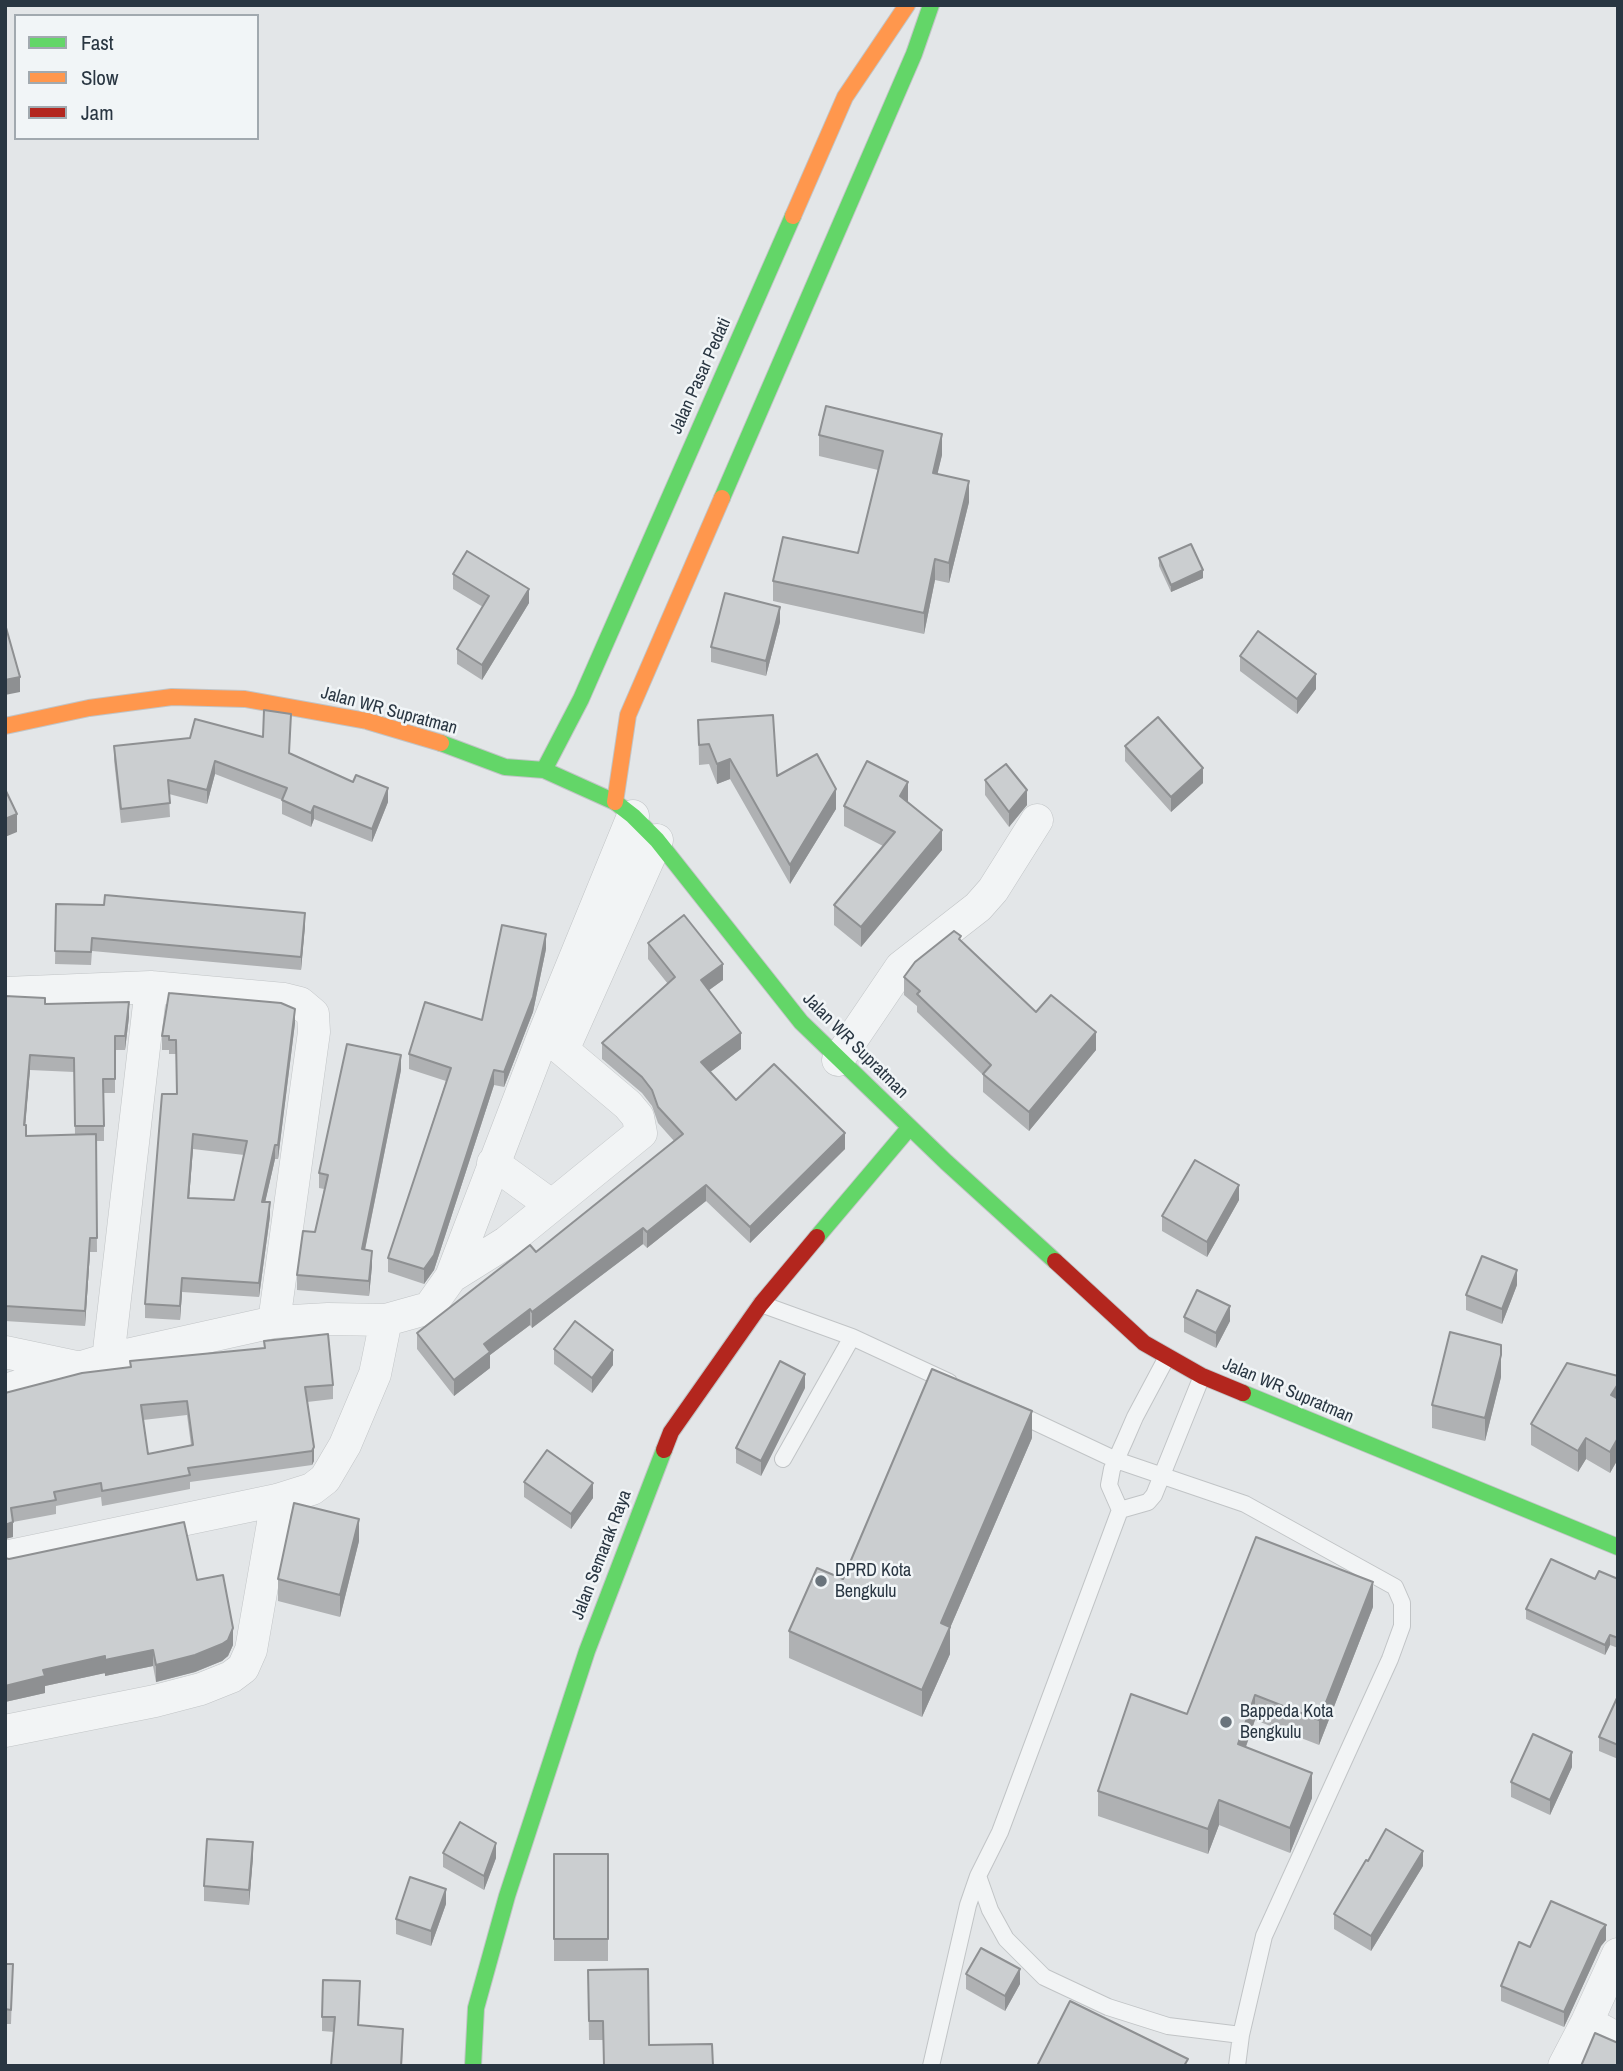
<!DOCTYPE html>
<html>
<head>
<meta charset="utf-8">
<style>
	body { margin:0 }
	#map { position:relative; width:1623px; height:2071px; overflow:hidden; background:#e3e6e8; font-family:"Archivo Narrow",sans-serif }
	canvas { display:block }
	.frame { position:absolute; inset:0; border:7px solid #293642; pointer-events:none }
	.legend { position:absolute; left:14px; top:14px; width:245px; height:126px; box-sizing:border-box; background:#f1f5f7; border:2px solid #a1a9af; margin:0; padding:9px 12px; list-style:none; font-size:21px; color:#293642 }
	.legend li { display:flex; align-items:center; gap:14px; height:35px }
	.legend b { width:35px; border:2px solid #a1a9af }
</style>
</head>
<body>
<div id="map">
<canvas width="1623" height="2071"></canvas>
<div class="frame"></div>
<ul class="legend">
<li><b style="height:9px;background:#63d668"></b>Fast</li>
<li><b style="height:9px;background:#ff974d"></b>Slow</li>
<li><b style="height:9px;background:#b3261e"></b>Jam</li>
</ul>
</div>
<script>
const ctx = document.querySelector('canvas').getContext('2d');
ctx.lineJoin = 'round';
function toPath(rows) {
  const path = new Path2D();
  for (const r of rows) {
    path.moveTo(r[0], r[1]);
    for (let i = 2; i < r.length; i += 2) path.lineTo(r[i], r[i + 1]);
  }
  return path;
}
function trace(path, color, width, dash) {
  ctx.strokeStyle = color;
  ctx.lineWidth = width;
  ctx.lineCap = dash ? 'butt' : 'round';
  ctx.setLineDash(dash || []);
  ctx.stroke(path);
}
function fillPath(path, color) {
  ctx.fillStyle = color;
  ctx.fill(path, 'evenodd');
}
function write(font, color, halo, rows, align = 'center') {
  ctx.font = font + ' "Archivo Narrow",sans-serif';
  ctx.lineWidth = 5;
  ctx.setLineDash([]);
  ctx.textBaseline = 'middle';
  ctx.strokeStyle = halo;
  ctx.fillStyle = color;
  for (const [text, x, y, turn = 0] of rows) {
    ctx.save();
    ctx.translate(x, y);
    ctx.rotate((+turn || 0) * Math.PI / 180);
    ctx.textAlign = isNaN(turn) ? turn : align;
    if (halo) ctx.strokeText(text, 0, 0);
    ctx.fillText(text, 0, 0);
    ctx.restore();
  }
}
const lane = toPath([
	[761,1304,852,1337,949,1382],
	[1014,1412,1116,1460,1245,1504,1395,1587,1402,1603,1402,1626,1390,1659,1264,1936,1241,2035,1168,2026,1108,2007,1044,1977,1006,1939,990,1910,978,1876,1000,1832,1120,1510,1109,1485,1112,1469,1116,1460,1125,1440,1135,1417,1167,1357],
	[783,1459,852,1337],
	[1120,1510,1148,1502,1154,1495,1202,1376],
	[931,2066,968,1905,978,1876],
	[1237,2066,1241,2035]
]);
const street = toPath([
	[5,993,151,987,284,999,300,1003,313,1014,314,1032,274,1322],
	[563,1050,657,840],
	[838,1060,901,967,978,907,993,890,1037,820],
	[493,1163,551,1205],
	[451,1277,507,1242,641,1133,638,1117,628,1105,544,1034],
	[5,1352,76,1367],
	[108,1359,151,987],
	[5,1390,108,1359,274,1322,328,1319,386,1320,429,1308,451,1277,544,1034,633,816],
	[5,1557,277,1500,312,1489,325,1479,345,1445,375,1374,386,1320],
	[5,1731,155,1701,201,1689,231,1677,243,1668,251,1650,277,1500],
	[1618,1954,1587,2022,1618,2039],
	[1564,2066,1587,2022]
]);
const fast = toPath([
	[722,498,914,54,931,5],
	[441,743,505,767,544,770,615,802,633,816,657,840,801,1022,946,1162,1055,1261],
	[544,770,581,699,793,216],
	[817,1237,910,1127],
	[1243,1393,1618,1547],
	[473,2066,476,2008,507,1896,587,1651,664,1450]
]);
const slow = toPath([
	[793,216,845,97,907,5],
	[5,726,89,708,172,697,245,699,367,721,441,743],
	[615,802,628,715,722,498]
]);
const jam = toPath([
	[1055,1261,1144,1343,1202,1376,1243,1393],
	[664,1450,671,1432,761,1304,817,1237]
]);
trace(lane, '#c1c4c6', 18);
trace(street, '#c1c4c6', 33);
trace(fast, '#c1c4c6', 18);
trace(slow, '#c1c4c6', 18);
trace(jam, '#c1c4c6', 18);
trace(lane, '#f2f4f5', 16);
trace(street, '#f2f4f5', 32);
trace(fast, '#63d668', 16);
trace(slow, '#ff974d', 16);
trace(jam, '#b3261e', 16);
fillPath(toPath([
	[819,435,942,455,937,474,969,502,949,583,935,580,924,634,773,601,773,581,858,553,878,470,819,456],
	[1159,558,1203,578,1171,592,1159,566],
	[453,574,529,603,482,680,457,664,457,649,483,607,453,589],
	[780,622,766,676,711,662,711,647],
	[1240,656,1316,689,1297,714,1240,671],
	[698,720,777,776,836,809,790,884,730,779,717,784,709,764,699,765],
	[291,728,289,753,388,802,372,842,314,819,311,827,282,814,282,800,215,774,207,804,169,794,170,817,121,823,114,760,114,746,263,737],
	[1125,746,1203,783,1171,812,1125,761],
	[985,780,1027,805,1009,827,985,795],
	[907,802,942,850,861,947,834,925,834,905,883,846,844,826,844,806],
	[56,904,305,926,301,970,92,951,91,965,55,964],
	[961,941,1036,1012,1096,1050,1029,1131,983,1092,983,1075,917,1012,917,1006,904,995,904,977],
	[648,943,723,980,709,990,741,1049,710,1072,736,1100,845,1149,750,1243,706,1201,647,1248,643,1244,532,1328,530,1325,490,1355,490,1368,454,1396,417,1349,417,1333,536,1252,674,1141,658,1123,652,1106,642,1093,602,1059,602,1043,668,984,648,959],
	[546,949,533,1012,504,1087,494,1085,434,1270,424,1284,388,1272,388,1258,446,1081,409,1069,409,1054,482,1020],
	[5,996,129,1017,125,1050,115,1050,115,1093,104,1093,104,1141,96,1141,97,1252,90,1252,85,1326,5,1321],
	[30,1070,74,1072,75,1135,26,1136,25,1125],
	[295,1023,278,1159,275,1159,265,1202,270,1216,259,1297,182,1292,180,1320,145,1318,145,1304,177,1094,176,1054,169,1054,169,1050,162,1050,162,1036],
	[193,1149,244,1155,234,1200,189,1198],
	[401,1070,365,1250,372,1266,369,1296,297,1290,297,1275,315,1232,324,1189,319,1188,319,1173],
	[1239,1200,1207,1257,1162,1231,1162,1216],
	[1517,1285,1502,1324,1466,1310,1466,1295],
	[1184,1317,1230,1321,1216,1348,1184,1332],
	[264,1341,333,1385,333,1399,307,1402,314,1461,312,1465,190,1482,190,1489,102,1506,101,1497,56,1506,56,1514,13,1522,13,1537,5,1539,5,1393,264,1348],
	[187,1415,191,1445,148,1454,143,1420],
	[554,1349,613,1365,592,1393,554,1364],
	[1618,1376,1618,1459,1610,1473,1586,1459,1578,1472,1531,1445,1531,1424],
	[1501,1377,1485,1441,1432,1428,1432,1405],
	[805,1388,761,1476,736,1463,736,1448],
	[1032,1438,950,1628,950,1654,922,1717,789,1658,789,1631,843,1579],
	[524,1482,593,1498,571,1529,524,1497],
	[359,1541,340,1617,278,1601,278,1579],
	[5,1558,197,1580,233,1645,228,1656,222,1661,195,1672,156,1682,153,1666,105,1676,105,1673,45,1686,45,1693,5,1702],
	[1595,1579,1618,1579,1618,1648,1610,1645,1605,1655,1526,1619,1526,1609],
	[1373,1607,1319,1745,1255,1720,1246,1747,1312,1798,1290,1853,1219,1825,1208,1854,1098,1816,1098,1791,1187,1714],
	[1618,1699,1618,1759,1599,1751,1599,1737],
	[1572,1767,1550,1815,1511,1797,1511,1782],
	[443,1853,496,1858,484,1890,443,1867],
	[554,1854,608,1854,608,1961,554,1961],
	[253,1857,249,1905,204,1901,204,1886],
	[1423,1866,1371,1951,1334,1929,1334,1914],
	[446,1904,431,1946,396,1934,396,1919],
	[1606,1940,1601,1946,1564,2027,1501,2001,1501,1986,1530,1947],
	[5,1964,13,1964,11,2024,5,2024],
	[588,1970,649,2045,603,2040,589,2040],
	[966,1974,1020,1984,1005,2011,966,1989],
	[360,1996,359,2025,403,2044,402,2066,331,2066,334,2032,322,2031,322,2017]
]), '#afb1b3');
fillPath(toPath([
	[942,434,942,455,933,493,933,473],
	[969,481,969,502,949,583,949,563],
	[935,559,935,580,924,634,924,613],
	[1203,570,1203,578,1171,592,1171,585],
	[529,589,529,603,482,680,482,665],
	[780,607,780,622,766,676,766,661],
	[1316,674,1316,689,1297,714,1297,699],
	[20,677,20,692,5,695,5,680],
	[730,759,730,779,717,784,717,764],
	[215,761,215,774,207,804,207,790],
	[1203,768,1203,783,1171,812,1171,797],
	[908,782,908,802,900,816,900,796],
	[388,788,388,802,372,842,372,829],
	[836,789,836,809,790,884,790,865],
	[1027,790,1027,805,1009,827,1009,812],
	[314,806,314,819,311,827,311,813],
	[17,814,17,832,5,837,5,819],
	[942,830,942,850,861,947,861,927],
	[305,913,305,926,301,970,301,957],
	[546,934,546,949,533,1012,504,1087,504,1072],
	[723,964,723,980,701,996,701,980],
	[129,1002,129,1017,125,1050,125,1036],
	[295,1009,295,1023,278,1159,278,1145],
	[1096,1032,1096,1050,1029,1131,1029,1112],
	[741,1033,741,1049,701,1079,701,1062],
	[30,1055,30,1070,24,1140,24,1125],
	[401,1055,401,1070,362,1264,362,1249],
	[494,1070,494,1085,434,1270,424,1284,424,1269],
	[845,1133,845,1149,750,1243,750,1227],
	[193,1134,193,1149,188,1212,188,1198],
	[275,1145,275,1159,262,1216,262,1202],
	[706,1185,706,1201,647,1248,647,1232],
	[1239,1185,1239,1200,1207,1257,1207,1242],
	[270,1202,270,1216,259,1297,259,1283],
	[643,1228,643,1244,532,1328,532,1312],
	[90,1238,90,1252,85,1326,85,1311],
	[372,1251,372,1266,369,1296,369,1281],
	[1517,1270,1517,1285,1502,1324,1502,1309],
	[182,1278,182,1292,180,1320,180,1306],
	[1230,1306,1230,1321,1216,1348,1216,1333],
	[530,1309,530,1325,490,1355,490,1368,454,1396,454,1380,484,1344],
	[613,1350,613,1365,592,1393,592,1378],
	[1501,1355,1501,1377,1485,1441,1485,1418],
	[805,1374,805,1388,761,1476,761,1461],
	[1618,1384,1618,1405,1611,1395],
	[1032,1411,1032,1438,950,1628,950,1654,922,1717,922,1690,941,1623],
	[1586,1438,1586,1459,1578,1472,1578,1451],
	[1618,1438,1618,1459,1610,1473,1610,1452],
	[314,1447,314,1461,312,1465,312,1451],
	[593,1483,593,1498,571,1529,571,1514],
	[359,1519,359,1541,340,1617,340,1595],
	[13,1522,13,1537,5,1539,5,1525],
	[1373,1582,1373,1607,1319,1745,1319,1720],
	[233,1628,233,1645,228,1656,222,1661,195,1672,156,1682,156,1665],
	[1610,1635,1610,1645,1605,1655,1605,1645],
	[153,1650,153,1666,105,1676,105,1660],
	[105,1656,105,1673,45,1686,45,1693,5,1702,5,1686,43,1670],
	[1255,1695,1255,1720,1238,1769,1238,1744],
	[1572,1752,1572,1767,1550,1815,1550,1800],
	[1312,1773,1312,1798,1290,1853,1290,1828],
	[1219,1800,1219,1825,1208,1854,1208,1829],
	[253,1842,253,1857,249,1905,249,1890],
	[496,1843,496,1858,484,1890,484,1876],
	[1423,1851,1423,1866,1371,1951,1371,1936],
	[446,1889,446,1904,431,1946,431,1931],
	[1606,1925,1606,1940,1601,1946,1564,2027,1564,2012,1601,1931],
	[1020,1969,1020,1984,1005,2011,1005,1996]
]), '#8e9092');
const building = toPath([
	[826,406,942,434,933,473,969,481,949,563,935,559,924,613,773,581,783,537,858,553,883,451,819,435,826,406],
	[1191,544,1203,570,1171,585,1159,558,1191,544],
	[467,551,529,589,482,665,457,649,489,596,453,574,467,551],
	[725,593,780,607,766,661,711,647,725,593],
	[5,624,20,677,5,680,5,624],
	[1258,631,1316,674,1297,699,1240,656,1258,631],
	[264,710,291,714,289,753,353,782,356,775,388,788,372,829,314,806,311,813,282,800,287,788,215,761,207,790,168,780,170,803,121,809,114,746,190,738,195,719,263,737,264,710],
	[773,715,777,776,817,754,836,789,790,865,730,759,717,764,709,744,699,745,698,720,773,715],
	[1158,717,1203,768,1171,797,1125,746,1158,717],
	[867,761,908,782,900,796,942,830,861,927,834,905,895,832,844,806,867,761],
	[1006,764,1027,790,1009,812,985,780,1006,764],
	[5,789,17,814,5,819,5,789],
	[105,895,305,913,301,957,92,938,91,952,55,951,56,904,104,905,105,895],
	[684,915,723,964,701,980,741,1033,701,1062,736,1100,774,1064,845,1133,750,1227,706,1185,647,1232,643,1228,532,1312,530,1309,484,1344,490,1352,454,1380,417,1333,530,1245,536,1252,683,1134,658,1107,652,1090,642,1077,602,1043,675,977,648,943,684,915],
	[502,925,546,934,533,997,504,1072,494,1070,434,1255,424,1269,388,1258,451,1068,409,1054,425,1002,482,1020,502,925],
	[954,931,961,936,959,939,1036,1012,1051,995,1096,1032,1029,1112,983,1074,991,1065,917,994,920,991,904,977,915,962,954,931],
	[169,993,281,1003,295,1009,278,1145,275,1145,262,1202,270,1202,259,1283,182,1278,180,1306,145,1304,162,1094,177,1094,176,1040,169,1040,169,1036,162,1036,169,993],
	[193,1134,247,1141,234,1200,188,1198,193,1134],
	[5,996,45,998,45,1004,129,1002,125,1036,115,1036,115,1079,103,1079,104,1126,75,1126,74,1058,30,1055,24,1125,26,1125,26,1136,96,1134,97,1238,90,1238,85,1311,5,1306,5,996],
	[347,1044,401,1055,362,1249,372,1251,369,1281,297,1275,303,1231,315,1232,328,1175,319,1173,347,1044],
	[1195,1160,1239,1185,1207,1242,1162,1216,1195,1160],
	[1482,1256,1517,1270,1502,1309,1466,1295,1482,1256],
	[1197,1290,1230,1306,1216,1333,1184,1317,1197,1290],
	[575,1321,613,1350,592,1378,554,1349,575,1321],
	[1450,1332,1501,1345,1501,1355,1485,1418,1432,1405,1450,1332],
	[328,1334,333,1385,305,1387,314,1447,312,1451,188,1468,190,1475,102,1491,101,1483,54,1492,56,1500,11,1508,13,1522,5,1525,5,1393,82,1373,131,1367,130,1361,265,1348,264,1341,328,1334],
	[187,1401,193,1445,148,1454,141,1405,187,1401],
	[780,1361,805,1374,761,1461,736,1448,780,1361],
	[1567,1363,1618,1376,1618,1384,1611,1395,1618,1399,1618,1438,1610,1452,1586,1438,1578,1451,1531,1424,1567,1363],
	[932,1369,1032,1411,941,1623,950,1627,922,1690,789,1631,817,1568,843,1579,932,1369],
	[547,1450,593,1483,571,1514,524,1482,547,1450],
	[294,1503,359,1519,340,1595,278,1579,294,1503],
	[184,1522,197,1580,223,1575,233,1628,228,1640,222,1644,195,1655,156,1665,153,1650,105,1660,105,1656,43,1670,45,1676,5,1686,5,1558,9,1559,184,1522],
	[1256,1537,1373,1582,1319,1720,1255,1695,1238,1744,1312,1773,1290,1828,1219,1800,1208,1829,1098,1791,1131,1694,1187,1714,1256,1537],
	[1551,1559,1595,1579,1599,1571,1618,1579,1618,1638,1610,1635,1605,1645,1526,1609,1551,1559],
	[1617,1698,1618,1699,1618,1745,1599,1737,1617,1698],
	[1533,1734,1572,1752,1550,1800,1511,1782,1533,1734],
	[460,1822,496,1843,484,1876,443,1853,460,1822],
	[1386,1829,1423,1851,1371,1936,1334,1914,1366,1860,1368,1861,1386,1829],
	[207,1839,253,1842,249,1890,204,1886,207,1839],
	[554,1854,608,1854,608,1939,554,1939,554,1854],
	[410,1877,446,1889,431,1931,396,1919,410,1877],
	[1551,1901,1606,1925,1601,1931,1564,2012,1501,1986,1519,1942,1530,1947,1551,1901],
	[981,1948,1020,1969,1005,1996,966,1974,981,1948],
	[5,1964,13,1964,11,2010,5,2009,5,1964],
	[648,1969,649,2045,712,2044,713,2066,604,2066,603,2021,589,2021,588,1970,648,1969],
	[323,1980,360,1981,358,2025,403,2029,401,2066,331,2066,335,2017,322,2017,323,1980],
	[1070,2001,1188,2059,1184,2066,1037,2066,1070,2001],
	[1595,2033,1618,2043,1618,2066,1581,2066,1595,2033]
]);
fillPath(building, '#cbced0');
trace(building, '#8e9092', 2);
for (const [x, y, r, color] of [
	[821,1581,7,"#6a747c"],
	[1226,1722,7,"#6a747c"]
]) {
  const dot = new Path2D();
  dot.arc(x, y, r, 0, 2 * Math.PI);
  ctx.fillStyle = color;
  ctx.fill(dot);
  trace(dot, '#f1f5f7', 2.5);
}
write('18px', '#293642', '#f1f5f7', [
	["Jalan Pasar Pedati",701,376,-66],
	["Jalan WR Supratman",389,711,15],
	["Jalan WR Supratman",855,1046,45],
	["Jalan WR Supratman",1288,1391,23],
	["Jalan Semarak Raya",602,1555,-69]
]);
write('18px', '#293642', '#f1f5f7', [
	["DPRD Kota",835,1571],
	["Bengkulu",835,1592],
	["Bappeda Kota",1240,1712],
	["Bengkulu",1240,1733]
], 'left');
</script>
</body>
</html>
